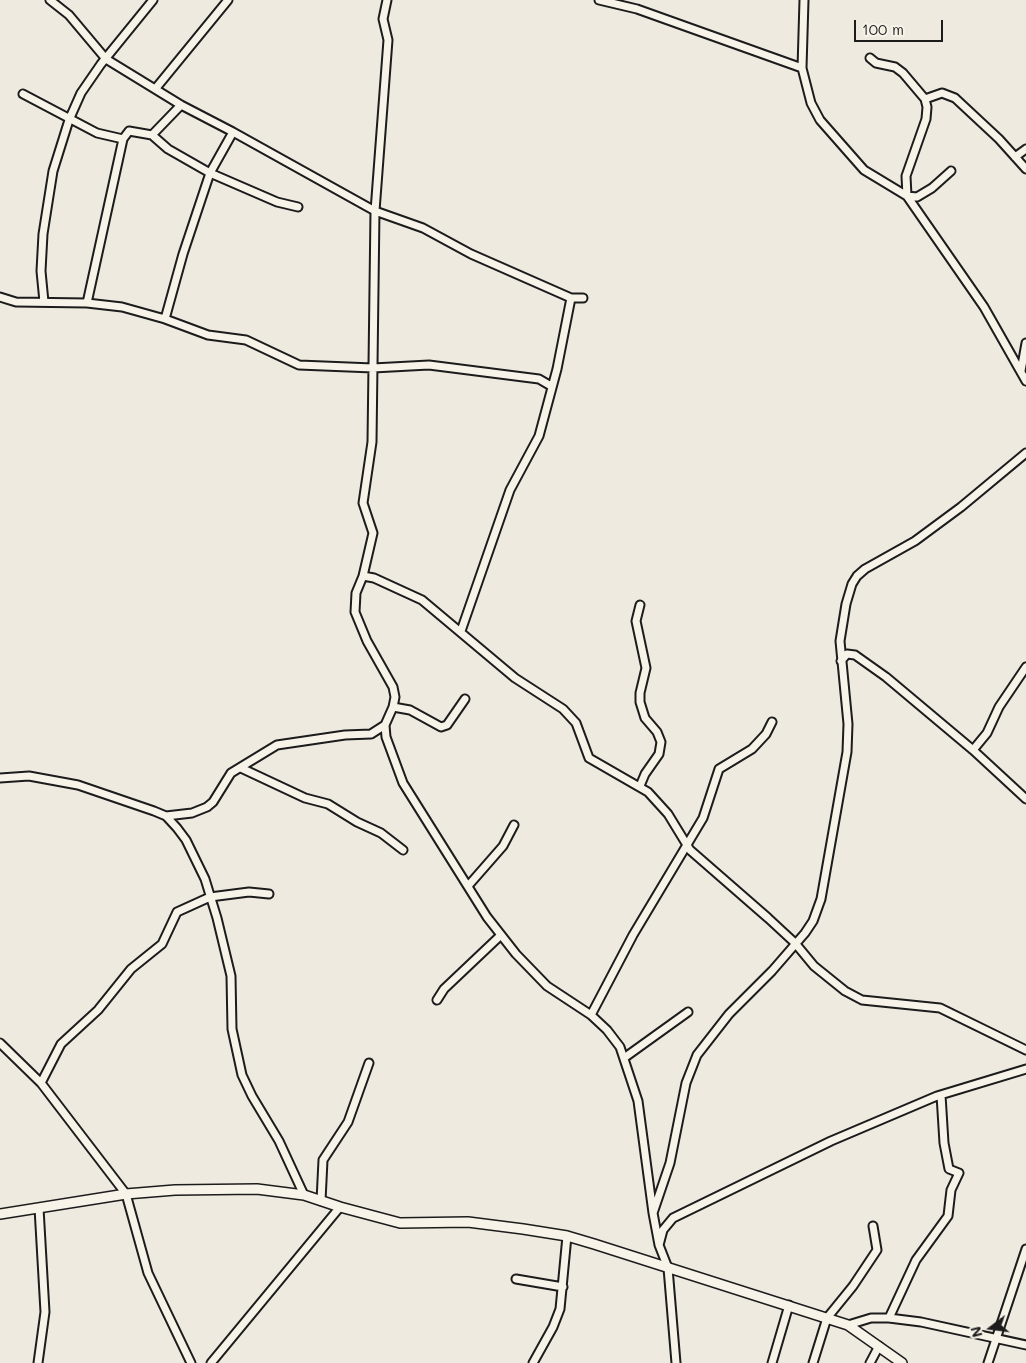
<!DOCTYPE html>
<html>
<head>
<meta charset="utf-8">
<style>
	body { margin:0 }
	#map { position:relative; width:1026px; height:1363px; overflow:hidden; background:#eeeae0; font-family:Mali,sans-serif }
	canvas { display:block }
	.north { position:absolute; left:966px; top:1303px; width:50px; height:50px; -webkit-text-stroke:4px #f7f3e8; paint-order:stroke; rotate:255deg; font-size:14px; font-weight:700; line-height:20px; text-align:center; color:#1c1c1c }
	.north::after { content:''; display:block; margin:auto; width:18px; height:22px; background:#1c1c1c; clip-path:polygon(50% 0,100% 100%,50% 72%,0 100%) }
	.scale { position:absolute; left:854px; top:20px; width:89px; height:22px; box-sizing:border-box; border:2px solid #1c1c1c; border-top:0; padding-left:6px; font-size:15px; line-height:18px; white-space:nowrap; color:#1c1c1c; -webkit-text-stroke:4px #f7f3e8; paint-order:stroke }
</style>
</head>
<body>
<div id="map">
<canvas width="1026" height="1363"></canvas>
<div class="north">N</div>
<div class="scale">100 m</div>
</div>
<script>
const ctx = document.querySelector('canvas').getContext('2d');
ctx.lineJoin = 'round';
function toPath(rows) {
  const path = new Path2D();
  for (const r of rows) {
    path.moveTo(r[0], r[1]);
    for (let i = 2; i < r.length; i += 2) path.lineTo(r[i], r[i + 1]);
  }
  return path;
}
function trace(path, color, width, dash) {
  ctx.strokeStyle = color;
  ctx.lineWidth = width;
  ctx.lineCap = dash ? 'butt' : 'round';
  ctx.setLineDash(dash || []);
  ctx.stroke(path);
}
const street = toPath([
	[50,0,69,15,106,59,181,105,233,132,375,211,423,228,471,254,571,298,583,298],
	[387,0,383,19,388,40,375,211,372,442,363,503,373,533,363,576,356,593,355,612,367,641,393,687,395,697,393,707,385,725,386,737,403,783,487,917,516,954,547,986,591,1015,607,1030,620,1047,638,1101,653,1213],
	[599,0,637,9,802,68],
	[804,0,802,68,811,103,820,120,864,170,907,196,917,197,932,188,951,171],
	[870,58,876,63,895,67,903,73,925,99,927,107,926,119,906,176,907,196,984,307,1026,381],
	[156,88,228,0],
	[23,94,97,133,123,139,129,131,152,135,168,149,210,173,277,202,298,207],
	[925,99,942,93,955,98,999,139,1026,169],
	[152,135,181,105],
	[1015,157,1026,149],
	[0,297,16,302,87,303,122,307,165,319,208,335,246,340,299,365,373,368,429,365,539,379,551,386],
	[44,302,41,271,43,234,53,171,69,120,81,93,101,64,153,0],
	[87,303,123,139],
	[165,319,183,254,210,173,233,132],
	[1021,371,1026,343],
	[363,576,374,578,422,600,515,678,563,709,576,723,589,758,648,792,668,814,690,850,768,918,795,943,814,966,845,991,862,1000,940,1008,1026,1050],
	[640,605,636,621,646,668,640,693,640,702,645,718,657,732,661,742,659,754,645,774,640,786],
	[461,631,510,490,539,436,557,369,571,298],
	[841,661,847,654,855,655,886,677,973,750,1026,799],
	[393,707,410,710,441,727,447,725,465,699],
	[973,750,987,733,999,707,1026,667],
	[241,768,305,798,328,804,357,822,381,833,403,850],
	[0,778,29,776,78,785,154,811,166,816,177,828,186,840,205,879,217,918,231,976,232,1029,242,1075,252,1096,279,1141,304,1195],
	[166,816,192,813,207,807,213,802,231,773,277,745,345,735,371,734,385,725],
	[468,886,503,846,514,825],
	[437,1000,444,989,501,935],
	[591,1015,633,935,703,818,719,769,752,749,766,734,772,722],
	[0,1043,41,1083,126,1194,148,1273,191,1363],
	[624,1058,688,1012],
	[41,1083,61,1044,98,1010,131,969,162,944,177,912,210,897,249,892,269,894],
	[321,1201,323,1160,348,1122,369,1063],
	[659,1245,653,1213,670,1163,686,1083,697,1055,729,1014,772,971,805,933,813,921,821,899,847,752,848,724,840,641,846,604,852,584,857,576,865,569,915,541,961,507,1026,453],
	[516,1279,563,1287],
	[889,1318,916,1260,948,1216,951,1190,959,1173,949,1169,944,1143,941,1095],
	[848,1325,871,1318,889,1318,921,1322,1026,1345],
	[38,1363,45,1312,39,1208],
	[211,1363,340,1207],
	[533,1363,553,1327,560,1309,567,1236],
	[676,1363,668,1268,659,1245,663,1230,673,1218,831,1141,937,1096,1026,1069],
	[772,1363,789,1305],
	[813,1363,827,1318,853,1286,877,1250,873,1226],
	[870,1363,879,1346],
	[988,1363,1026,1249]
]);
const secondary = toPath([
	[0,1214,126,1194,175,1190,257,1189,304,1195,340,1207,400,1223,468,1222,523,1229,567,1236,594,1244,848,1325,902,1363]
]);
trace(street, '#1c1c1c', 11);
trace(secondary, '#1c1c1c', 12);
trace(street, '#f7f3e8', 7);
trace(secondary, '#f7f3e8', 9);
</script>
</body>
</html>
